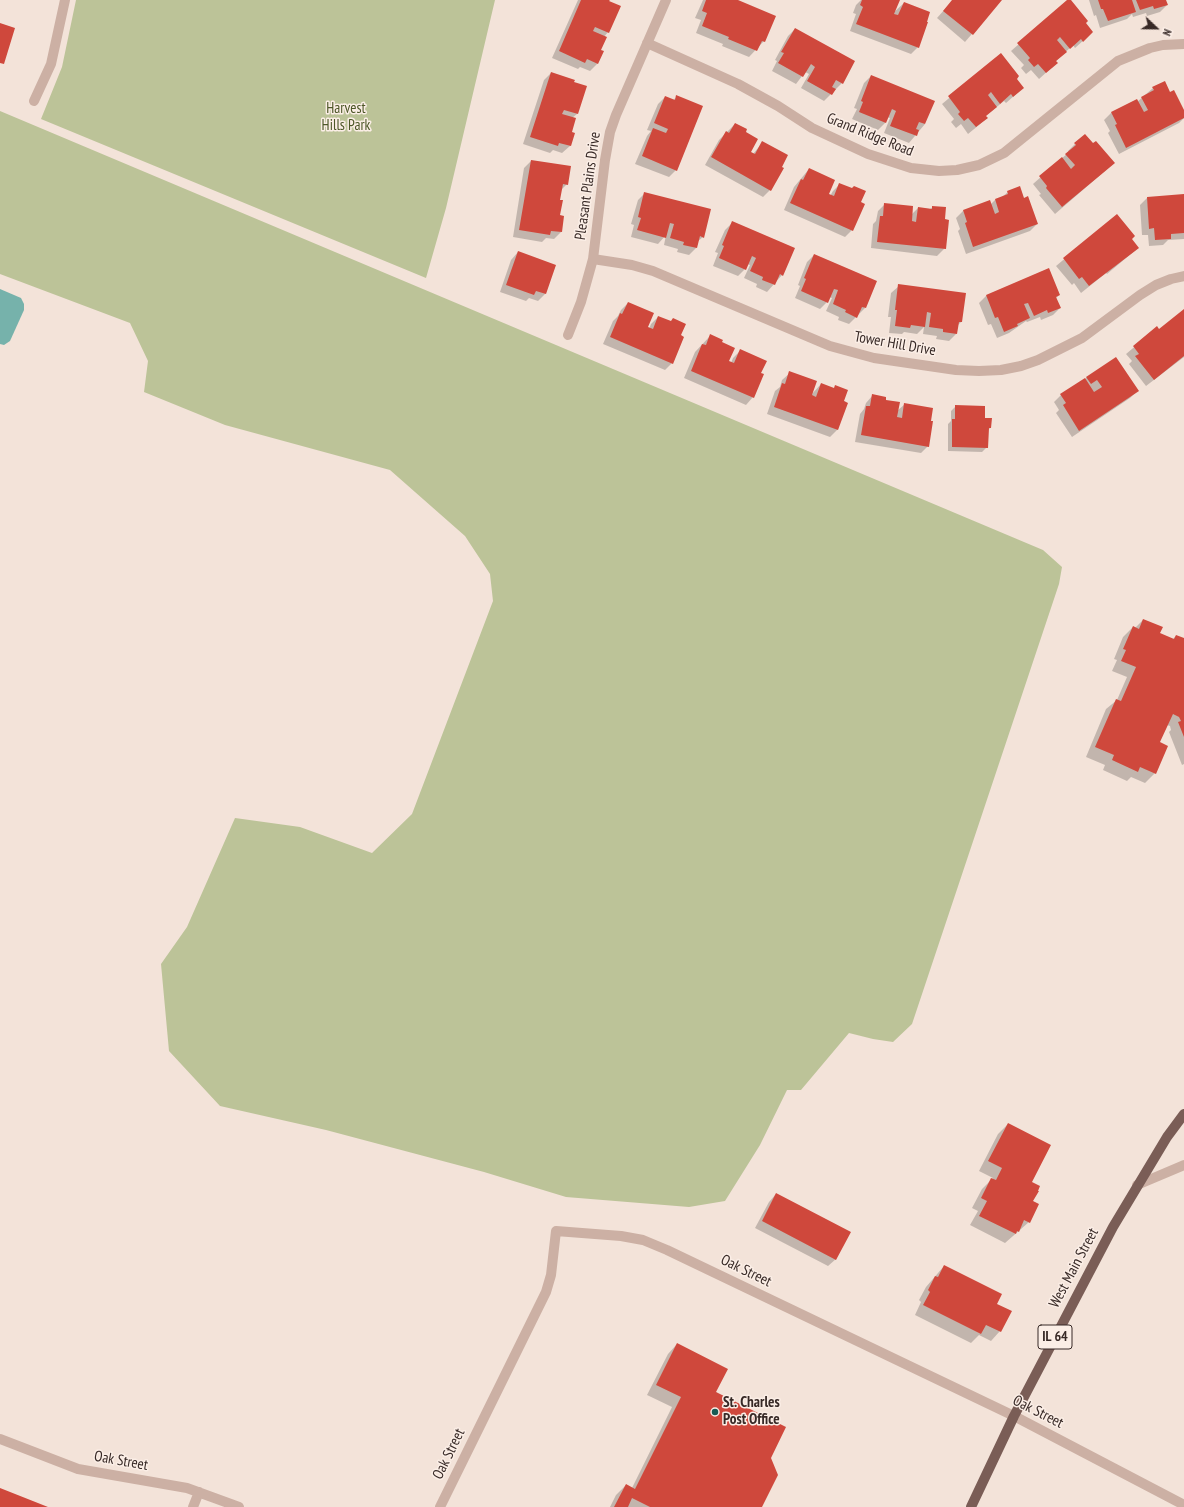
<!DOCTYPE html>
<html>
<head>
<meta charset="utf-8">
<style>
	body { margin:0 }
	#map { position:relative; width:1184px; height:1507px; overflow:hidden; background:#f3e3d9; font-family:"PT Sans Narrow",sans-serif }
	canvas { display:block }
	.north { position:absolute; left:1136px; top:8px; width:40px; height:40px; -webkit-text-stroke:3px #fbeee6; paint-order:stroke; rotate:112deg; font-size:11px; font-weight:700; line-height:16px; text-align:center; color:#372926 }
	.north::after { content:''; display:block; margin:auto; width:14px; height:18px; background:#372926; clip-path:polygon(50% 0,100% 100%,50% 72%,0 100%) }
</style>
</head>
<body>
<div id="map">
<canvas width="1184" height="1507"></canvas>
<div class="north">N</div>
</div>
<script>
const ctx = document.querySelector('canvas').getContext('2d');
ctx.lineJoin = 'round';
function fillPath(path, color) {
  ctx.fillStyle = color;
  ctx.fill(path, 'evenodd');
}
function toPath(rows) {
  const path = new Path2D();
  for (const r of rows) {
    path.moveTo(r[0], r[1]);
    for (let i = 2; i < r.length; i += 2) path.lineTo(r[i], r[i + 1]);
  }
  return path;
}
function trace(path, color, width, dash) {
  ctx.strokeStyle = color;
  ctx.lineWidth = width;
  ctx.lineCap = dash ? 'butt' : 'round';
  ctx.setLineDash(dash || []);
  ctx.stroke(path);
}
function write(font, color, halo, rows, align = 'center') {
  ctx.font = font + ' "PT Sans Narrow",sans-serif';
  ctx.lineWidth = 3;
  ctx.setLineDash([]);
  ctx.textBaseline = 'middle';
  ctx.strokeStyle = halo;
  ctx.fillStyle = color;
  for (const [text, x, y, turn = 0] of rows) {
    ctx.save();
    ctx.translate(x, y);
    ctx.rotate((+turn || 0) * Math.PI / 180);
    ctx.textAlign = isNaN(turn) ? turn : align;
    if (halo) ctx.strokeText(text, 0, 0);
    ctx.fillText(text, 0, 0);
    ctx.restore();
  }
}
fillPath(toPath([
	[76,0,495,0,446,208,426,278,41,119,62,67],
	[0,111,1043,550,1062,567,1059,584,912,1024,893,1042,873,1039,849,1033,801,1090,787,1090,760,1145,725,1201,689,1207,566,1197,484,1172,326,1130,220,1106,169,1051,161,964,187,927,235,818,300,827,372,853,412,814,493,601,490,574,465,536,390,470,225,425,144,392,148,361,130,323,0,274]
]), '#bcc398');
fillPath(toPath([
	[0,289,21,298,24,304,24,310,10,341,4,345,0,344]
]), '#76b2ab');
fillPath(toPath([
	[578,0,608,0,608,32,604,37,600,51,603,52,597,64,590,71,580,67,578,69,552,58],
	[703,0,735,0,764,41,749,57,722,46,723,44,696,33,701,20,695,18],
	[861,0,899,0,893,13,904,3,918,47,911,54,850,31,856,14,853,13,856,5],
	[953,0,1001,0,965,42,937,18],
	[1069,0,1084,23,1085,39,1075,48,1073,45,1055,62,1057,63,1049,70,1039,79,1031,70,1026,74,1021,68,1024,65,1011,51],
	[1089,0,1165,0,1167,5,1160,12,1147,16,1146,13,1133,17,1132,14,1127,19,1100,28,1096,15,1094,16],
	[795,29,842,83,824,101,801,88,809,74,805,72,796,84,772,71,777,61,775,60,788,36],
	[1001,55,1016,79,1023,88,1006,103,1004,101,993,110,985,116,986,118,979,125,968,134,961,124,956,128,951,122,954,119,942,104],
	[551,73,573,83,577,114,572,118,571,133,574,134,570,146,562,153,553,150,550,153,523,144,544,80],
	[871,76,925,124,909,143,884,133,890,118,887,117,885,123,878,130,852,119,857,109,854,108,864,83],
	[1153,88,1170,93,1184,112,1184,118,1179,123,1119,154,1108,133,1110,131,1104,120,1111,113,1136,100,1137,102],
	[665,97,673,100,677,97,676,170,669,177,635,164,647,136,651,131,647,130,658,104],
	[735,124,744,132,750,152,753,154,763,142,770,190,763,197,705,165,719,140],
	[1075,144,1106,170,1055,214,1039,195,1041,194,1033,184,1069,152,1068,151],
	[531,161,567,184,561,190,559,201,559,216,563,216,561,232,554,239,546,238,542,242,513,237,524,168],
	[809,169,828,194,830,196,833,191,840,184,860,203,852,230,845,237,784,210,794,187],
	[1008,192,1024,199,1037,224,1030,231,966,254,958,231,960,229,956,218,963,211,991,204,995,200,1002,197],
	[645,193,703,237,697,242,696,248,689,255,677,252,678,249,664,245,666,235,658,244,631,237,634,225,631,224,638,200],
	[1184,195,1184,239,1168,240,1163,245,1149,246,1148,235,1142,235,1140,205,1147,198],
	[885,204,911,215,918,208,930,209,933,207,944,220,945,248,937,256,871,248,873,224,876,221,878,211],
	[1117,215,1131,239,1138,248,1107,274,1106,273,1081,293,1074,283,1072,285,1056,266],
	[732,223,782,275,767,292,756,287,757,284,744,278,750,265,747,264,745,269,738,276,713,266,718,253,715,252,725,230],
	[518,252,555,266,545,294,538,301,529,298,526,301,500,292,511,260],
	[814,255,865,308,849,324,838,320,839,317,826,311,832,298,829,297,827,302,820,309,795,298,800,286,798,285,807,262],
	[1048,269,1059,295,1056,298,1060,308,1053,315,1041,320,1040,317,1027,322,1026,321,1009,333,997,338,991,324,988,325,979,303,986,296],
	[899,286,961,322,957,326,956,334,949,341,936,339,937,336,923,334,924,327,917,334,904,332,902,334,889,333,891,317,888,317,891,293],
	[628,303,647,328,649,329,651,324,658,317,672,363,665,370,603,344,613,321,618,316,621,310],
	[1184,310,1184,357,1146,386,1129,364,1132,361,1126,354,1157,328,1159,330],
	[711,335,721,343,728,362,731,363,733,358,740,351,760,374,753,397,746,405,684,378,695,352],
	[1116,358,1137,391,1130,398,1072,437,1056,413,1059,410,1054,402,1061,395],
	[790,373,811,395,821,384,847,403,837,430,830,437,767,414,775,391,780,387,782,380],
	[873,395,884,401,897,411,905,404,928,446,921,453,855,442,860,414,864,409,866,403],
	[956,406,984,419,991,427,988,430,987,447,982,452,948,451,948,424,951,421,951,411],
	[1143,620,1159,634,1172,640,1176,636,1184,640,1184,764,1182,765,1169,732,1171,730,1170,726,1167,725,1159,743,1155,773,1145,783,1131,777,1127,781,1103,770,1105,765,1086,757,1106,709,1117,700,1127,677,1112,671,1117,660,1114,659,1123,637,1133,627,1135,628],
	[1008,1124,1031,1182,1031,1201,1029,1222,1005,1243,970,1225,978,1211,972,1208,982,1189,993,1178,979,1171,998,1134],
	[776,1194,836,1259,828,1266,755,1228,769,1202],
	[944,1266,996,1304,1000,1331,991,1341,979,1335,971,1343,915,1315,921,1302,919,1300,926,1287],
	[677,1344,770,1458,760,1507,610,1507,616,1495,626,1485,632,1488,672,1407,647,1395,668,1354]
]), '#0003');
fillPath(toPath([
	[581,0,610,0,609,1,621,6,609,33,595,27,593,31,607,37,601,50,604,51,598,64,587,59,585,63,559,51],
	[706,0,738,0,776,16,765,42,762,41,757,51,728,39,729,37,702,26,707,13,702,11],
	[862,0,900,0,894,14,898,15,904,2,930,12,927,22,928,22,919,48,856,24,863,7,860,5],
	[952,0,1002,0,973,35,943,11],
	[1067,0,1071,0,1088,21,1086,23,1093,32,1083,42,1081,39,1070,49,1060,37,1057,40,1067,52,1056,61,1058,63,1046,73,1038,64,1034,67,1028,60,1030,58,1017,43],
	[1098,0,1132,0,1136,12,1108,21,1103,9,1101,9],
	[1136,0,1166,0,1168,5,1154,9,1153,6,1140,10],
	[0,23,15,28,4,64,0,63],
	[795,28,855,61,843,84,836,80,832,87,836,89,832,95,807,81,815,67,811,64,803,77,778,63,784,53,781,52],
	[1001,53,1019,76,1017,79,1024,88,1013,97,1011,94,1000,104,991,92,988,95,997,107,986,116,988,118,976,127,968,118,964,121,958,114,960,112,948,96],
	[551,72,575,80,574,82,587,86,578,114,564,110,562,114,576,118,572,132,575,133,571,146,559,143,558,146,530,137],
	[871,75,935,101,925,124,919,122,916,129,919,130,917,136,890,126,896,111,892,109,886,123,859,112,863,102,861,101],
	[1165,81,1170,92,1174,90,1184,110,1184,118,1126,148,1115,125,1117,124,1111,112,1137,99,1144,112,1148,110,1141,97,1154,90,1152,87],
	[676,95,703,106,677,171,642,156,653,128,666,133,668,129,654,123,665,96,675,100],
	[735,123,747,129,746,132,758,139,751,152,755,154,762,141,788,155,782,167,784,168,771,191,711,157,726,131,729,133],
	[1085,134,1093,143,1096,141,1115,163,1062,207,1046,188,1047,186,1039,176,1062,157,1071,169,1075,165,1065,154,1076,145,1074,143],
	[531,160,571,166,568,185,563,184,560,200,563,200,560,215,564,216,562,232,551,231,550,235,519,230],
	[809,168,835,180,829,194,834,196,839,183,852,188,854,186,866,191,861,202,865,204,853,231,790,203,801,179,803,180],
	[1020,186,1024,198,1028,196,1038,224,973,247,965,223,967,222,963,210,990,200,995,214,999,212,995,199,1008,194,1007,191],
	[644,192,711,209,704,238,700,236,697,248,683,245,684,242,670,238,674,224,670,223,666,238,637,230,641,218,638,217],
	[1184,194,1184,233,1171,234,1171,239,1155,240,1154,228,1149,229,1147,197],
	[884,203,913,206,912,221,916,222,918,207,932,209,932,206,946,207,945,219,949,220,946,249,877,242,880,216,883,216],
	[1117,214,1135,236,1132,239,1139,248,1089,286,1082,277,1079,279,1063,258],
	[732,221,795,248,783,276,780,274,775,285,762,280,763,277,750,271,756,258,752,256,746,270,719,258,724,246,722,245],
	[518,251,556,265,546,294,536,291,534,295,506,285],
	[814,254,877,281,866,308,862,307,857,318,845,312,846,310,833,304,838,290,834,289,828,303,801,291,806,279,804,278],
	[1049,268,1060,295,1056,297,1061,308,1048,313,1047,310,1034,316,1028,303,1024,304,1030,318,1017,324,1018,326,1004,332,998,317,995,318,986,295],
	[898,284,966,293,962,322,959,322,957,334,943,332,943,329,929,327,931,313,927,312,925,327,911,325,910,328,895,326,897,310,895,310],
	[628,302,654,313,648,327,653,329,658,316,671,321,673,318,686,324,681,335,684,337,673,364,610,337,620,313,622,314],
	[1184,309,1184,356,1154,380,1135,356,1139,354,1133,346,1157,326,1159,329],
	[710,334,723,340,722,342,735,348,729,361,734,363,740,349,767,361,761,373,764,374,754,398,691,371,702,344,706,345],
	[1116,357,1139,391,1079,431,1063,405,1066,403,1060,394,1085,378,1094,392,1102,387,1097,380,1091,384,1086,377],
	[789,371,817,381,812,395,816,397,821,383,834,388,835,385,848,390,844,401,848,403,838,430,774,407,782,383,785,384],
	[872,394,886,397,886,400,900,402,897,417,902,418,904,403,933,408,931,421,933,421,929,447,861,435,866,406,870,406],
	[955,405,985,406,985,418,992,418,991,428,989,428,988,448,952,447,952,419,955,419],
	[1143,619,1163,627,1160,633,1174,639,1176,635,1184,638,1184,737,1178,722,1181,721,1179,717,1173,714,1160,742,1168,746,1156,774,1140,767,1138,772,1112,760,1114,755,1095,747,1116,699,1121,701,1136,667,1121,661,1126,650,1123,649,1133,626,1139,629],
	[1008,1123,1051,1145,1032,1182,1040,1186,1038,1191,1039,1191,1033,1201,1039,1204,1030,1223,1024,1220,1019,1232,1017,1231,1016,1234,979,1216,987,1201,981,1198,991,1178,996,1180,1002,1168,988,1161],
	[776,1193,851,1232,836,1260,762,1221],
	[944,1265,1002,1294,997,1304,1012,1311,1001,1332,986,1325,981,1334,923,1305,930,1292,928,1290,935,1276,938,1277],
	[677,1343,728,1369,716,1392,786,1427,771,1458,778,1475,762,1507,650,1507,632,1498,628,1507,614,1507,626,1484,635,1489,681,1397,656,1385],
	[0,1488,48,1507,0,1507]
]), '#cf483c');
trace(toPath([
	[647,43,738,84,778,106,812,128,868,154,911,168,939,171,957,170,979,165,1004,153,1118,61,1150,48,1163,45,1184,44],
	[34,101,51,64,65,0],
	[593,259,632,265,653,271,830,346,874,358,956,370,979,371,1001,370,1021,366,1038,360,1082,338,1140,295,1156,285,1171,279,1184,276],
	[568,335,581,302,593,259,605,160,610,132,616,115,666,0],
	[1137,1185,1184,1165],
	[0,1439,78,1469,187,1488,239,1507],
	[193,1507,199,1492],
	[440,1507,546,1292,551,1275,556,1231,621,1236,643,1240,667,1250,1014,1416,1184,1505]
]), '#ccb0a4', 10);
trace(toPath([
	[971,1507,1014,1416,1113,1227,1167,1137,1184,1114]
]), '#7a5d56', 10);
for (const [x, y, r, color] of [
	[715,1412,4,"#195b55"]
]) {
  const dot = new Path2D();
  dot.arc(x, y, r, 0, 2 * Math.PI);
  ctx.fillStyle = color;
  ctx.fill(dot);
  trace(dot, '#fbeee6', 1.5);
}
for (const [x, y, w] of [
	[1055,1337,34]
]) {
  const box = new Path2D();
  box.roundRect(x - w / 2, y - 12, w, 24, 3);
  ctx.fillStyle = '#fbeee6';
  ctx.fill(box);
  trace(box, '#372926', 1);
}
write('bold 14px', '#372926', null, [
	["IL 64",1055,1337]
]);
write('15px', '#4d5728', '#fbeee6', [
	["Harvest",346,109],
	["Hills Park",346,126]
]);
write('15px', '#372926', '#fbeee6', [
	["Grand Ridge Road",870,135,22],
	["Pleasant Plains Drive",588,186,-82],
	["Tower Hill Drive",895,344,10],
	["West Main Street",1074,1268,-62],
	["Oak Street",746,1271,26],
	["Oak Street",1038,1412,27],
	["Oak Street",449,1454,-64],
	["Oak Street",121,1461,10]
]);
write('bold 15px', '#372926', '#fbeee6', [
	["St. Charles",723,1403],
	["Post Office",723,1420]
], 'left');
</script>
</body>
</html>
